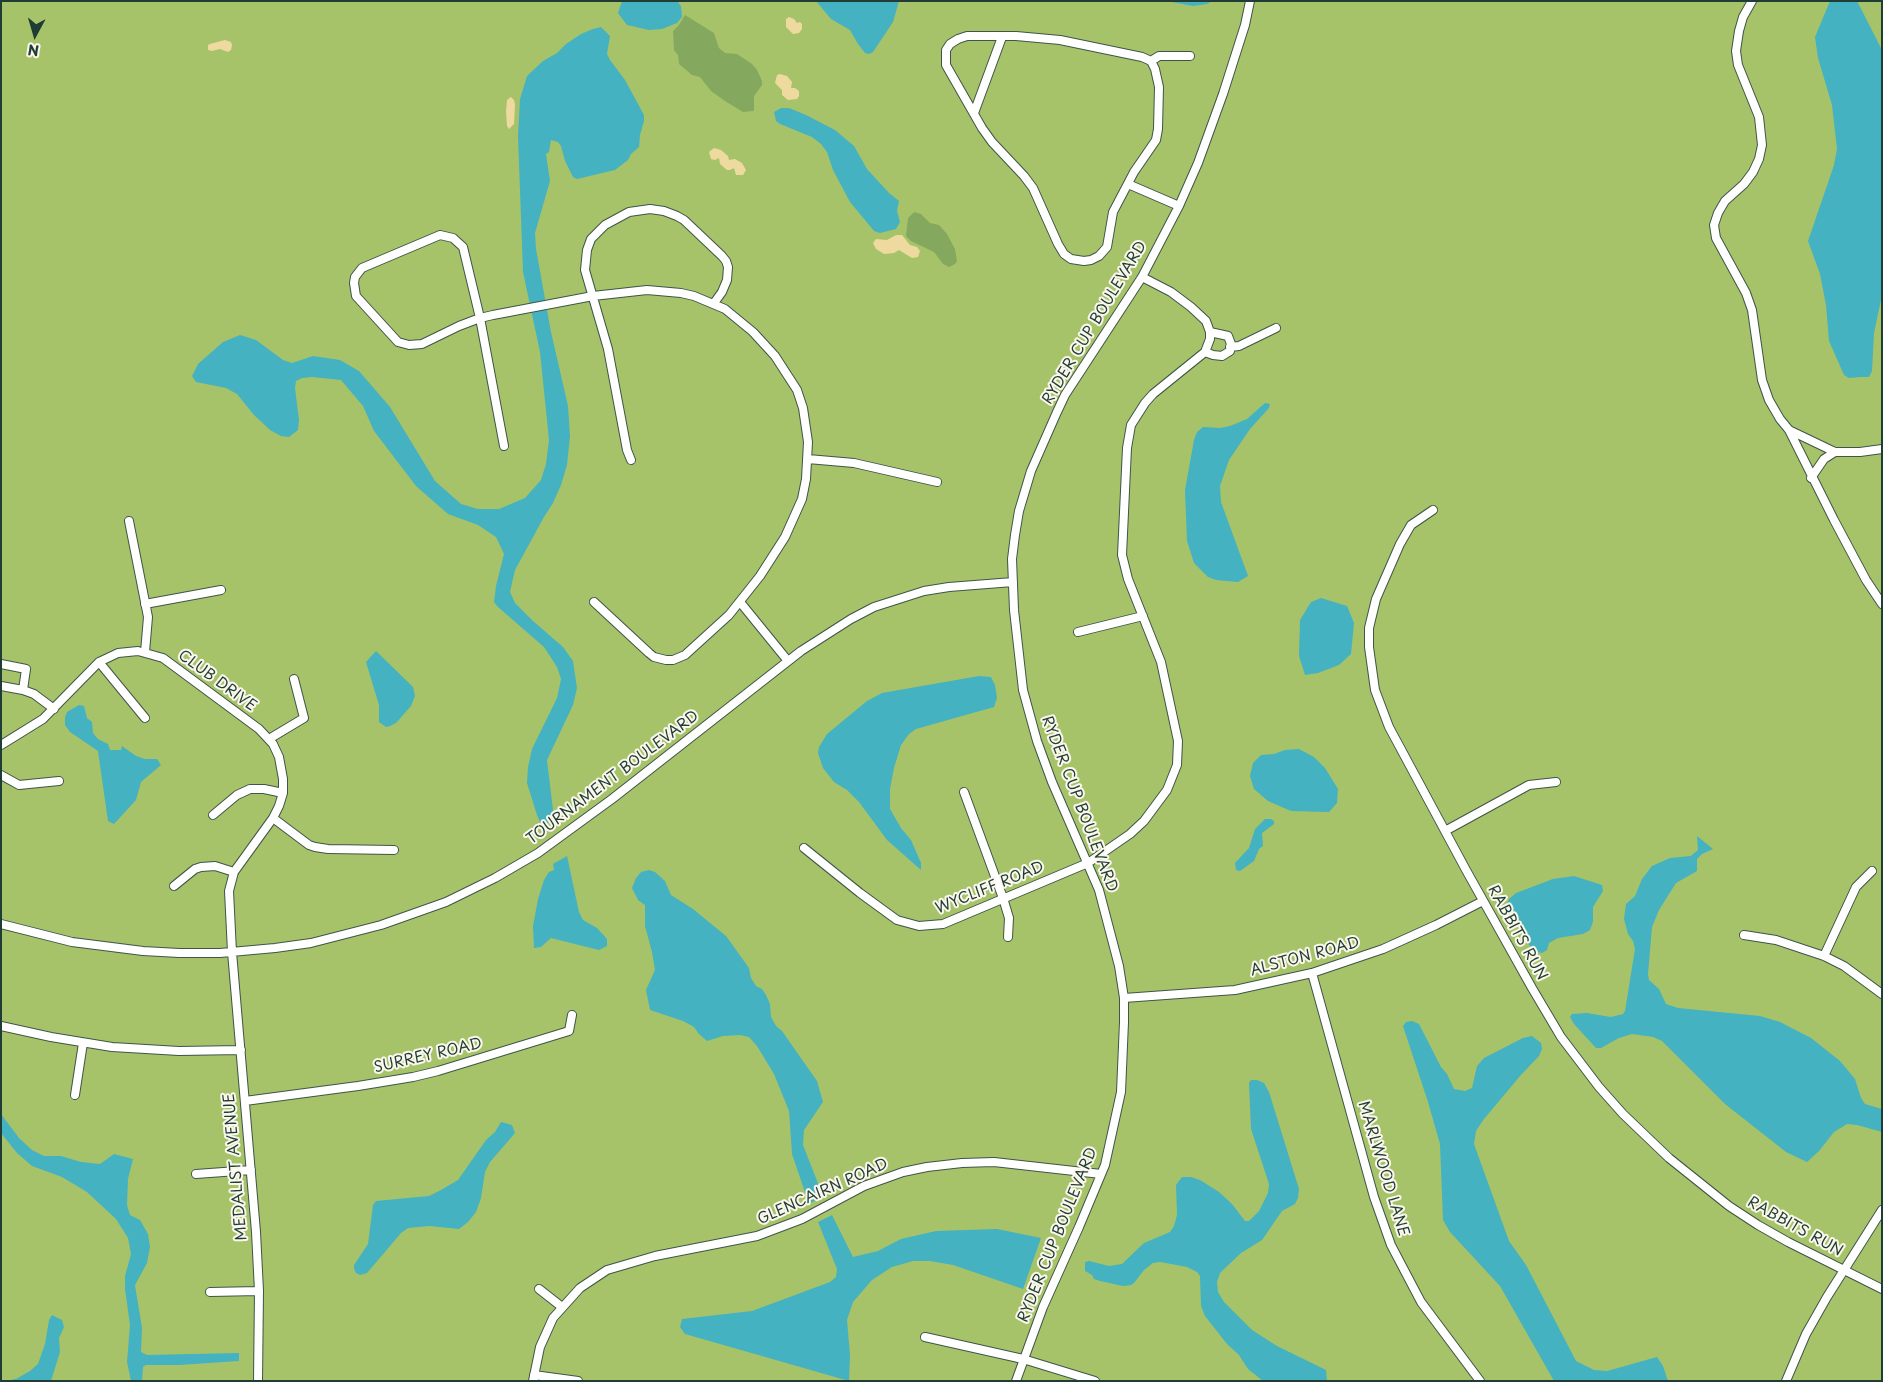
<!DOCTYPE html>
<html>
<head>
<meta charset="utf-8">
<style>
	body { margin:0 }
	#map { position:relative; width:1883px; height:1382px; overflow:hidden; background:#efdcbb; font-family:"Playpen Sans",sans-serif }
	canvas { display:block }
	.frame { position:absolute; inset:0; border:2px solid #1f3d34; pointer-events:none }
	.north { position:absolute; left:10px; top:10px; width:50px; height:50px; -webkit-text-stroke:4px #fbf7ec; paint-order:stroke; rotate:186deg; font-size:14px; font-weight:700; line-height:20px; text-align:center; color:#1f3d34 }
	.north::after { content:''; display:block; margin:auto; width:18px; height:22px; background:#1f3d34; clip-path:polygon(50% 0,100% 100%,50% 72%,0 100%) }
</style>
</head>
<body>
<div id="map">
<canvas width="1883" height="1382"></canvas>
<div class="frame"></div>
<div class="north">N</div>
</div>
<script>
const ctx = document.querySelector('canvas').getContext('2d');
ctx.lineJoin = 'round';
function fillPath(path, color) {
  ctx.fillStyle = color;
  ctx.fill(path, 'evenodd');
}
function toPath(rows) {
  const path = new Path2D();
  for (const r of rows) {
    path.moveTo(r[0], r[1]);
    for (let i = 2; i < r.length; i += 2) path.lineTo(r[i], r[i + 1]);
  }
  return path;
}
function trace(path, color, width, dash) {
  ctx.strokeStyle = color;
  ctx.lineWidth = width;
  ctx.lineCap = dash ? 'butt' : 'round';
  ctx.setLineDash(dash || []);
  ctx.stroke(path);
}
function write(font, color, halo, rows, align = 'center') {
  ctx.font = font + ' "Playpen Sans",sans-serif';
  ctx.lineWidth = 4;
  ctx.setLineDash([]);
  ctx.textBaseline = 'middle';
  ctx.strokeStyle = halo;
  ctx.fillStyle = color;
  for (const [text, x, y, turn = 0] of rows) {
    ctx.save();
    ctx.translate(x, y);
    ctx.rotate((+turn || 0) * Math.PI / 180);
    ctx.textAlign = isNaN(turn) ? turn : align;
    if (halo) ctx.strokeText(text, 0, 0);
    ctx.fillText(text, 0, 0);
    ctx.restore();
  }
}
fillPath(toPath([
	[1,1,1882,1,1882,1381,1,1381]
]), '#a6c36a');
fillPath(toPath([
	[685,15,714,33,719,48,725,53,737,54,752,64,757,70,762,81,762,85,754,96,754,110,753,111,743,112,725,101,711,91,700,77,692,75,679,64,678,55,674,50,673,31,679,25],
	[914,212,921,214,930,223,939,225,947,234,955,249,957,261,955,264,949,267,943,264,934,252,911,241,906,236,908,218]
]), '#84a95e');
fillPath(toPath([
	[789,17,794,19,797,23,800,22,802,24,802,29,799,33,793,34,786,27,786,19],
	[225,40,231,42,232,45,231,50,228,52,220,49,212,51,208,50,208,45,210,44],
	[780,74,787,76,792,82,791,88,795,88,799,91,799,96,797,99,788,100,782,95,782,90,775,83,777,75],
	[511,97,514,100,515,105,514,124,509,129,507,126,506,111,507,100],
	[714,148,721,150,728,156,729,160,735,159,742,163,746,170,743,175,736,175,734,168,730,170,727,170,720,164,719,158,715,160,711,159,709,152],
	[896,235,902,235,910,245,917,247,920,251,918,257,912,258,899,250,894,253,884,254,876,249,873,243,876,239,887,240]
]), '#eeda9e');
fillPath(toPath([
	[622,1,677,1,681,6,682,17,677,23,662,29,649,30,627,25,618,13],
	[816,1,899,1,893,22,873,52,869,54,865,53,858,44,850,30,831,19],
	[1166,1,1212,1,1207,4,1193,6],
	[1830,1,1857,1,1882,50,1882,295,1874,333,1872,371,1869,377,1861,377,1849,378,1844,375,1829,341,1826,305,1820,274,1808,241,1834,165,1837,149,1832,105,1818,58,1815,37],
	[601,27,610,36,607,54,610,60,625,80,644,115,644,121,640,135,639,147,631,154,628,160,615,170,577,179,573,177,565,161,561,146,558,142,551,140,549,152,546,154,550,181,535,233,536,249,551,332,568,406,570,436,567,465,561,485,553,503,544,517,515,570,510,592,515,603,533,621,563,647,573,661,577,688,573,705,547,760,554,818,546,824,540,822,537,815,527,783,528,767,532,749,557,698,561,679,557,667,544,647,498,607,494,602,496,586,504,554,496,537,478,525,448,514,416,486,374,431,363,406,341,380,312,377,302,378,296,381,295,388,299,420,298,430,289,437,281,436,270,430,254,415,237,394,226,388,196,382,192,376,198,364,223,342,240,335,256,340,283,360,292,363,313,356,340,360,359,371,390,407,435,481,461,504,478,509,499,509,525,498,541,480,546,464,549,440,540,352,523,272,518,136,520,99,527,76,543,61,557,53,566,44,581,34,593,29],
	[781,108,789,108,806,115,835,130,854,146,867,169,889,193,899,201,897,211,900,222,896,229,880,233,874,231,850,202,833,170,827,152,821,144,812,137,780,124,776,121,774,112],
	[1265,403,1270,404,1269,408,1250,429,1229,460,1220,486,1221,502,1248,576,1238,582,1216,580,1208,577,1194,563,1187,541,1185,490,1194,440,1197,432,1203,427,1220,428,1230,426,1247,419],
	[1321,598,1347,606,1354,623,1351,654,1339,665,1318,673,1305,675,1299,656,1300,620,1311,602],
	[376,651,413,687,415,696,411,706,396,723,390,726,386,727,379,722,379,705,366,662],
	[979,676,991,677,995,685,997,698,994,707,916,729,909,734,901,745,894,768,890,789,890,809,901,828,911,840,921,863,921,870,887,840,859,802,847,790,834,782,823,768,818,753,819,747,827,734,867,701,882,693],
	[79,705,84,706,87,718,92,722,93,733,98,739,108,744,110,750,121,750,122,746,136,756,145,759,157,759,161,765,141,782,136,800,114,824,108,821,98,751,70,732,65,725,65,717,67,712],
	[1299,749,1314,757,1325,768,1338,789,1337,803,1329,812,1291,811,1268,801,1254,789,1250,776,1253,763,1261,755,1274,754,1285,750],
	[1265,819,1271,819,1274,821,1274,824,1262,833,1263,846,1259,849,1254,861,1240,871,1236,870,1235,863,1249,848,1255,829],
	[1697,836,1713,849,1702,854,1697,859,1697,871,1676,883,1659,910,1652,927,1648,974,1649,980,1659,989,1666,1004,1678,1008,1760,1016,1780,1022,1811,1038,1840,1061,1855,1079,1861,1098,1865,1104,1882,1109,1882,1132,1857,1125,1847,1124,1834,1132,1819,1151,1807,1162,1786,1152,1725,1104,1662,1041,1653,1037,1632,1034,1619,1038,1601,1048,1596,1048,1574,1024,1570,1017,1572,1014,1587,1013,1611,1017,1623,1014,1625,1011,1635,949,1633,941,1628,934,1624,919,1626,904,1635,896,1642,879,1652,866,1670,858,1691,856,1698,850],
	[567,856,579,912,583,920,597,928,607,939,607,946,599,950,551,938,541,947,534,948,533,926,538,899,544,880,549,872,554,870,553,864],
	[649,870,655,872,665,881,671,895,693,909,726,936,749,968,751,978,756,986,762,989,766,995,770,1004,771,1017,776,1026,782,1031,817,1081,823,1102,804,1130,803,1145,823,1196,809,1204,792,1154,789,1111,774,1074,757,1046,749,1037,740,1035,723,1036,707,1041,699,1034,694,1027,683,1021,650,1010,646,990,655,970,652,952,645,926,645,905,638,900,632,888,636,878,641,872],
	[1574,876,1602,885,1603,891,1593,907,1593,922,1590,930,1583,934,1558,938,1549,943,1547,950,1542,953,1536,952,1529,945,1518,918,1508,918,1502,915,1500,909,1506,906,1509,899,1516,893,1553,879],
	[1412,1021,1419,1024,1441,1067,1447,1074,1454,1089,1465,1091,1472,1088,1477,1066,1484,1058,1523,1038,1532,1036,1541,1043,1542,1049,1539,1056,1520,1076,1484,1119,1476,1131,1474,1144,1509,1241,1526,1265,1576,1361,1594,1370,1607,1371,1657,1357,1663,1366,1668,1381,1554,1381,1500,1286,1450,1232,1443,1220,1440,1144,1428,1102,1403,1026,1406,1022],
	[1251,1080,1257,1080,1264,1083,1269,1092,1299,1189,1298,1198,1295,1204,1282,1211,1262,1240,1241,1253,1220,1273,1217,1282,1218,1292,1224,1302,1252,1330,1277,1346,1326,1370,1327,1381,1263,1381,1248,1369,1239,1355,1227,1344,1205,1316,1201,1306,1200,1276,1197,1272,1187,1267,1160,1262,1153,1263,1144,1270,1134,1283,1131,1285,1123,1286,1100,1281,1094,1279,1092,1275,1085,1271,1085,1262,1089,1261,1109,1266,1122,1264,1144,1243,1170,1232,1174,1226,1177,1215,1176,1185,1182,1177,1191,1177,1200,1180,1219,1192,1232,1204,1245,1221,1249,1221,1259,1211,1268,1193,1269,1184,1251,1129,1249,1083],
	[1,1114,19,1138,32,1150,44,1156,61,1156,81,1162,100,1164,114,1154,133,1159,128,1179,127,1205,130,1215,140,1220,148,1234,150,1247,147,1263,135,1285,142,1328,141,1352,147,1355,239,1353,239,1361,179,1365,146,1365,143,1367,142,1381,131,1381,127,1362,130,1325,125,1289,125,1276,131,1254,128,1238,116,1219,87,1192,62,1177,32,1166,17,1153,1,1133],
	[501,1122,512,1125,515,1133,490,1162,485,1172,481,1198,476,1212,468,1222,459,1229,429,1226,408,1228,401,1233,367,1273,360,1275,356,1273,354,1269,354,1265,368,1244,373,1205,376,1201,429,1196,441,1190,458,1180,486,1140,495,1132],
	[832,1215,853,1257,878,1251,901,1239,936,1231,997,1229,1041,1238,1023,1289,953,1265,930,1261,913,1261,892,1267,872,1280,853,1302,847,1320,850,1355,849,1381,685,1334,680,1327,682,1319,752,1311,830,1282,836,1277,837,1269,818,1222],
	[52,1315,62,1320,64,1327,59,1338,60,1352,51,1381,12,1381,13,1379,16,1379,30,1371,38,1364,45,1344,49,1320]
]), '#44b2c0');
const minor = toPath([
	[1752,1,1743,17,1739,31,1736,51,1738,65,1759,117,1762,145,1759,159,1753,172,1744,184,1725,201,1718,213,1714,225,1716,238,1746,293,1752,310,1762,380,1769,400,1780,419,1789,430,1835,452,1860,452,1882,449],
	[1151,61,1155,69,1159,87,1158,129,1156,140,1134,172,1113,212,1107,247,1099,256,1091,260,1084,261,1071,259,1064,254,1058,244,1033,188,1024,176,992,142,982,128,946,65,946,50,950,44,958,39,967,36,1016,36,1060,40,1142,57,1151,61,1159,56,1190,56],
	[974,113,1002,37],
	[1128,184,1179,206],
	[1230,347,1239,346,1276,328],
	[1205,352,1213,355,1222,356,1230,351,1231,344,1228,336,1210,332],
	[1789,430,1834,520,1866,580,1882,604],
	[504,446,480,318,463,247,453,238,440,235,362,268,355,277,354,283,356,296,398,342,409,345,422,344,459,326,480,318,493,315,593,296,647,290,681,293,694,296,725,309,753,332,775,356,797,390,803,408,808,442,806,479,802,499,785,537,760,576,729,615,685,655,673,660,666,660,654,657,649,653,594,602],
	[808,459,854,463,937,482],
	[631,460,627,450,608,349,585,270,587,250,591,239,605,225,629,212,650,209,664,211,677,216,684,220,722,256,726,261,728,267,727,280,722,292,714,303],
	[1811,478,1824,459,1835,452],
	[1433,510,1411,525,1400,544,1376,599,1369,628,1369,647,1375,690,1389,727,1466,870,1532,988,1561,1037,1599,1087,1623,1114,1669,1158,1729,1206,1758,1225,1788,1242,1882,1289],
	[129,521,148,617,145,652],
	[740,602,788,661],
	[145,604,221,590],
	[1078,632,1143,616],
	[99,662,145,718],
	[1,664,26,669,23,690],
	[1,686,23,690,34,694,54,709],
	[269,739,304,718,294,679],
	[1,745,43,719,99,662,118,653,138,651,163,658,259,729,273,744,279,757,283,779,283,793,279,806,273,818,234,872,229,891,232,952,256,1232,259,1291,258,1381],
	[1,775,19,785,59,781],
	[964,792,1003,898,1009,918,1008,937],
	[213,815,237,795,250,789,264,789,283,793],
	[273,818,309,845,315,847,328,849,394,850],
	[1445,831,1529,785,1556,782],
	[804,848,860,893,897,920,919,926,943,924,1088,863,1130,834,1144,821,1167,790,1177,765,1178,741,1161,662,1128,579,1122,555,1127,448,1131,425,1145,403,1153,394,1205,352,1210,339,1210,332,1206,321,1191,307,1171,292,1142,277],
	[174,886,195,869,201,867,215,866,234,872],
	[1,924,72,942,143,951,179,953,220,953,275,948,311,943,381,925,446,902,495,878,538,853,612,799,801,651,851,619,874,607,924,591,949,587,1013,582],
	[1744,935,1776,940,1824,956,1844,966,1882,994],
	[1824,956,1856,887,1872,871],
	[1312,973,1374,1197,1391,1245,1421,1302,1480,1381],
	[1124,998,1235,990,1312,973,1383,949,1436,925,1483,901],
	[1,1026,51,1037,112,1047,179,1051,241,1050],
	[75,1095,83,1043],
	[245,1101,358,1086,413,1077,438,1071,569,1031,572,1015],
	[196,1174,251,1170],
	[539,1289,562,1307],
	[210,1292,259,1291],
	[925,1337,1023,1359,1095,1381],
	[534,1375,578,1381],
	[533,1381,540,1347,553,1318,580,1288,607,1270,655,1256,757,1236,802,1219,864,1186,903,1172,927,1167,962,1163,994,1162,1101,1174],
	[1016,1381,1043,1307,1079,1227,1105,1165,1121,1092,1124,1022,1124,998,1119,966,1099,890,1052,782,1037,741,1023,690,1014,610,1012,559,1015,535,1019,511,1031,471,1057,412,1065,395,1142,277,1179,206,1198,163,1223,94,1245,25,1250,1],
	[1786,1381,1806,1334,1827,1297,1882,1210]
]);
trace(minor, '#3e5548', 10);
trace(minor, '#fff', 8);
write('15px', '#1f3d34', '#fbf7ec', [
	["RYDER CUP BOULEVARD",1095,323,-59],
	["CLUB DRIVE",217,681,36],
	["TOURNAMENT BOULEVARD",613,778,-37],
	["RYDER CUP BOULEVARD",1079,804,69],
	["WYCLIFF ROAD",990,888,-22],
	["RABBITS RUN",1517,933,61],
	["ALSTON ROAD",1305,957,-15],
	["SURREY ROAD",428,1056,-13],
	["MEDALIST AVENUE",236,1167,-95],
	["MARLWOOD LANE",1383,1169,73],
	["GLENCAIRN ROAD",823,1192,-24],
	["RABBITS RUN",1795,1227,29],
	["RYDER CUP BOULEVARD",1058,1235,-68]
]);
</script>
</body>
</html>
